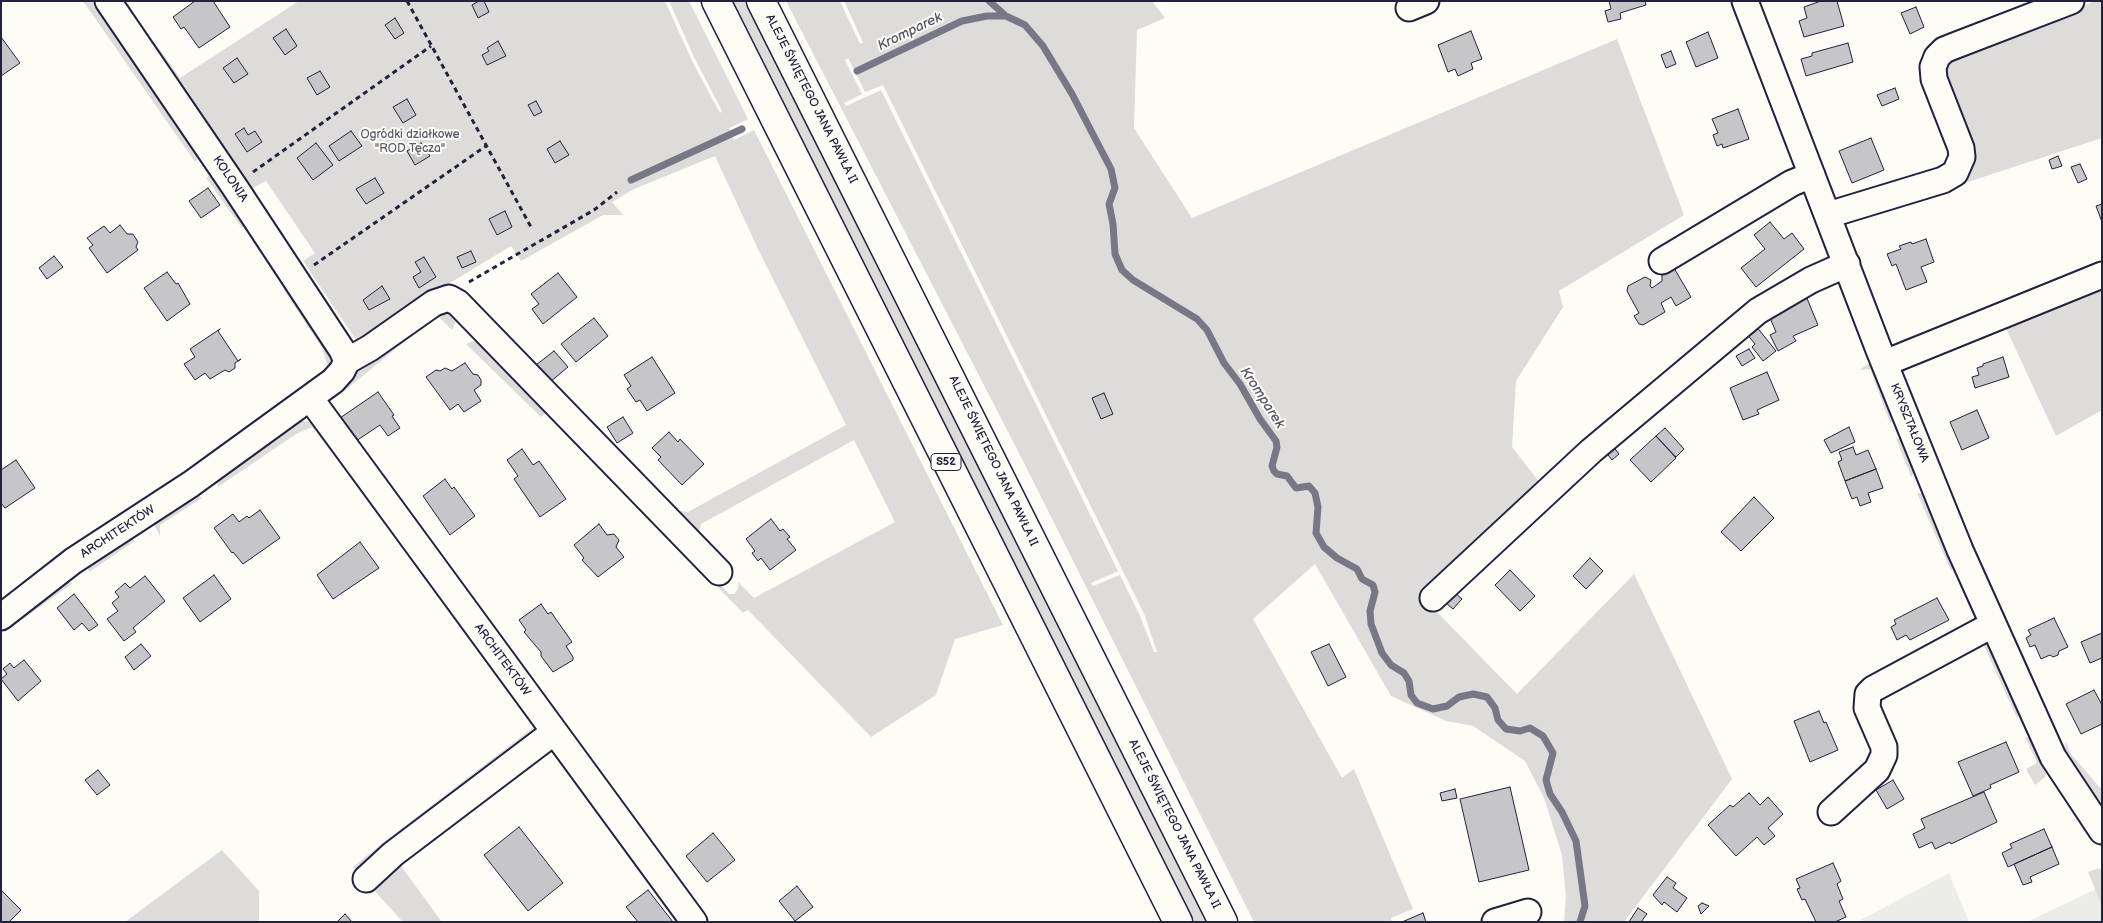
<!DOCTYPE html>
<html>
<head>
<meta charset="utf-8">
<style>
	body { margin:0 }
	#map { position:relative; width:2103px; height:923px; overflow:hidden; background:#fdfcf7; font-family:"Balsamiq Sans",sans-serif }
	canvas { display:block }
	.frame { position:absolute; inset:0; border:2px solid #22223b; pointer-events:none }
</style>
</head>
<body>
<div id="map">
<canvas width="2103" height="923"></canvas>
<div class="frame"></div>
</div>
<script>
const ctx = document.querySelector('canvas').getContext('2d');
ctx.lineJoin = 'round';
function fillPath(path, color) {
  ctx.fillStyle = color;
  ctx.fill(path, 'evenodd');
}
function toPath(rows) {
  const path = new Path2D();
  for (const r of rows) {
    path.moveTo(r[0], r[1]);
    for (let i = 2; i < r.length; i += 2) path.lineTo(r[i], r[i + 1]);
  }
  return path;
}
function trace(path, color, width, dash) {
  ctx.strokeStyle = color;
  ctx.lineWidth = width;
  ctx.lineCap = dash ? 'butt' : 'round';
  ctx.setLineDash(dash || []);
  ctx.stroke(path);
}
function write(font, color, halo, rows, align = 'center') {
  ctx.font = font + ' "Balsamiq Sans",sans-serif';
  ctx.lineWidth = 4;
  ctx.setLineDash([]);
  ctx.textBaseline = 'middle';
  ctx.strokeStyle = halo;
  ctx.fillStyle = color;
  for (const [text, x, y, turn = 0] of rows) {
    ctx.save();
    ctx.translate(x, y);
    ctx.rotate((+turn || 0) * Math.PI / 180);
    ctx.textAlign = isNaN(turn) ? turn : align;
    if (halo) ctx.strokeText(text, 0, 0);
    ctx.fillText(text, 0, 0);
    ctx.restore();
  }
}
fillPath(toPath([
	[1949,873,1969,922,1856,922,1872,914],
	[2096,889,2102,906,2102,922,2027,922]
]), '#ecece9');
fillPath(toPath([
	[83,1,98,1,200,156,195,162],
	[299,1,665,1,692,61,720,113,722,111,695,59,669,1,689,1,748,119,729,128,734,140,754,130,1003,625,955,639,936,695,871,737,748,610,743,613,706,575,711,574,729,594,734,594,738,589,738,582,754,598,895,522,854,440,701,524,698,540,667,509,688,512,846,425,759,251,715,156,634,189,612,202,623,215,603,215,521,261,511,246,356,340,303,261,315,253,266,181,253,188,240,168,229,162,160,65,155,43,180,78],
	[732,1,745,1,1207,922,1194,922],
	[786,1,840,1,860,44,863,42,844,1,1152,1,1165,18,1137,30,1134,128,1192,218,1617,39,1684,215,1559,291,1563,307,1516,381,1512,447,1543,487,1433,608,1517,694,1634,574,1732,779,1624,922,1564,922,1566,897,1562,855,1544,798,1525,761,1473,726,1446,721,1391,696,1315,564,1253,619,1342,778,1354,769,1413,909,1391,918,1392,922,1254,922,1022,459],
	[848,58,865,92,883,85,1145,616,1157,652,1154,652,1140,616,1120,575,1093,586,1091,583,1118,571,881,90,846,106,844,103,862,94,845,60],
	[2096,1,2102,1,2102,138,1843,223,1956,179,1939,70,1964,49],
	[210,175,217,175,250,222,242,228,206,178],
	[2102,279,2102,410,2056,436,2004,324,1909,362,1903,375,1925,432,1920,428,1900,374,1901,367,1908,359,1925,350],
	[283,289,294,289,334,356,332,369,166,491,159,489,228,445,328,367,322,348],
	[445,307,457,319,452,330,437,315,343,392,342,385,358,367],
	[479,339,548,411,541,417,466,344],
	[1868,364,1875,364,1896,419,1890,423,1870,369,1859,370],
	[300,421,311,422,317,426,373,501,372,505,312,427,296,434,218,487,216,477,288,425],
	[1896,438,1901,439,1907,443,1916,471,1911,477],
	[193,493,202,498,160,525,160,536,152,520],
	[1917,493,1922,493,1930,506,1954,566,1951,571],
	[391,522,540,731,360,875,353,867,384,842,535,726,385,523],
	[129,536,135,541,89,572,86,564],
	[66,582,73,583,5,632,4,622],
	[1981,639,1985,640,2019,712,2017,718],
	[2025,737,2032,738,2047,769,2045,777,2035,785,2026,769,2037,763],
	[552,742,556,744,625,837,621,845,550,748,398,862,442,922,403,922,370,886,416,844],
	[2066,742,2071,754,2102,790,2102,804,2084,783,2062,751],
	[222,850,259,891,259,922,125,922],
	[2096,869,2102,869,2102,906,2088,872]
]), '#dddcdb');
trace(toPath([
	[989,1,1006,16,1025,25,1043,46,1072,94,1111,169,1115,188,1109,204,1113,224,1115,254,1122,270,1133,280,1197,319,1207,330,1224,363,1240,384,1260,419,1276,441,1277,447,1272,466,1274,471,1277,474,1287,476,1296,488,1309,486,1315,493,1318,507,1316,533,1324,547,1337,558,1357,569,1362,579,1373,585,1375,592,1370,611,1371,624,1382,653,1391,665,1404,673,1409,681,1411,695,1417,703,1433,709,1447,706,1459,697,1473,694,1487,697,1495,708,1498,720,1506,729,1520,731,1530,728,1543,736,1553,753,1546,780,1550,794,1562,812,1576,841,1585,906,1580,922],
	[857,71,962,21,987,16,1006,16],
	[631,180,742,129]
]), '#787885', 7);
const building = toPath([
	[195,1,213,1,230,27,199,48,184,27,181,29,173,17,195,1],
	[479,1,484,1,489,12,478,18,472,5,479,1],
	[1609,1,1645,1,1646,5,1620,13,1621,19,1608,22,1605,11,1611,9,1609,1],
	[1821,1,1837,1,1844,26,1804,37,1799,21,1807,18,1804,7,1821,1],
	[1916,7,1924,27,1910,34,1901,13,1916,7],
	[395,18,404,33,395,39,385,25,395,18],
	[286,29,297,46,285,55,273,38,286,29],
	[1471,31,1482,59,1471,63,1473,69,1458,76,1455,69,1448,72,1438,45,1471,31],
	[1708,32,1718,58,1696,67,1686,42,1708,32],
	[1,37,20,63,1,76,1,37],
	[498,41,506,56,487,65,482,55,489,51,487,48,498,41],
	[1848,43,1853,62,1806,76,1801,59,1812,56,1812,53,1848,43],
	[1671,51,1676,64,1666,68,1661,55,1671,51],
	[237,58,248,74,234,83,223,68,237,58],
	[320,71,330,87,317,95,307,78,320,71],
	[1895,88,1899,99,1882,106,1877,95,1895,88],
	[407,99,416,115,403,123,393,107,407,99],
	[536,101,542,112,534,116,528,105,536,101],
	[1738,109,1749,139,1723,148,1722,144,1717,146,1713,135,1718,133,1712,119,1738,109],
	[244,128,248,135,255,131,262,142,247,152,235,134,244,128],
	[351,131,362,146,339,161,329,146,351,131],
	[1871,138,1884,170,1852,183,1839,151,1871,138],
	[560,141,569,155,555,163,547,149,560,141],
	[316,143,333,165,313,180,297,158,316,143],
	[421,143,430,156,415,165,407,151,421,143],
	[2058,156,2062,166,2052,169,2049,160,2058,156],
	[2080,164,2087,179,2078,183,2071,167,2080,164],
	[375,178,384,193,366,204,356,189,375,178],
	[208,188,220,205,201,218,189,201,208,188],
	[2102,204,2102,222,2096,206,2102,204],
	[505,211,512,227,497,235,489,219,505,211],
	[1770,222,1784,239,1792,233,1804,249,1756,287,1741,268,1765,249,1754,235,1770,222],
	[120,225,127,234,133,234,138,242,136,247,138,250,107,273,89,248,93,245,87,238,104,226,110,233,120,225],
	[1926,239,1934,262,1921,267,1927,282,1906,290,1896,264,1892,266,1887,254,1901,249,1899,246,1911,242,1912,244,1926,239],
	[471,251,476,262,462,268,457,257,471,251],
	[54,256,63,267,47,279,39,268,54,256],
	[424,257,436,277,419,288,413,277,421,272,415,262,424,257],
	[1674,268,1691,297,1676,306,1671,297,1661,303,1665,312,1643,325,1639,324,1634,316,1639,313,1627,291,1628,286,1645,277,1651,280,1650,286,1652,288,1662,281,1662,275,1674,268],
	[167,272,176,284,178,283,190,304,167,321,144,288,167,272],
	[558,273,577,297,543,324,532,309,539,304,531,294,558,273],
	[382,286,390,299,369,310,363,300,382,286],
	[1806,296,1818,325,1793,336,1796,341,1778,351,1770,335,1776,332,1768,313,1806,296],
	[594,318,608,336,576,362,561,344,594,318],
	[1756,326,1776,351,1763,361,1752,347,1755,344,1746,333,1756,326],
	[220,329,218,331,238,361,241,359,235,363,235,368,229,372,225,370,210,379,205,373,195,380,184,364,195,357,190,349,220,329],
	[1749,349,1755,358,1742,366,1736,356,1749,349],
	[554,351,568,367,550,382,536,365,554,351],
	[652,357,675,393,647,411,640,400,636,402,627,389,631,386,624,375,652,357],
	[2003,357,2009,377,1975,388,1972,377,1979,375,1977,368,1983,366,1983,364,2003,357],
	[465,363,473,374,478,375,481,380,481,385,474,390,481,401,464,412,458,404,450,410,426,377,436,370,440,371,445,368,452,371,465,363],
	[1767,372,1779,400,1757,410,1759,414,1743,420,1730,388,1767,372],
	[378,392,394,415,392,416,400,428,388,436,380,425,356,441,340,418,378,392],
	[1104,393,1113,414,1101,419,1092,398,1104,393],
	[1977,410,1989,438,1962,450,1950,422,1977,410],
	[623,417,633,433,617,443,607,427,623,417],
	[1849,427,1855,442,1831,453,1824,440,1849,427],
	[1665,428,1684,449,1676,457,1656,436,1665,428],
	[669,432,678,442,680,439,704,464,682,485,658,460,661,457,652,448,669,432],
	[1656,436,1676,458,1651,482,1630,460,1656,436],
	[1612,445,1619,454,1612,460,1605,451,1612,445],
	[1853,447,1856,455,1868,450,1876,469,1845,481,1838,462,1842,460,1839,452,1853,447],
	[522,449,533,465,539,461,566,499,540,517,514,479,518,476,507,460,522,449],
	[16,460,35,488,5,508,1,503,1,470,16,460],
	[1876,469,1883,488,1868,493,1871,502,1860,506,1857,497,1852,499,1845,481,1876,469],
	[445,479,452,489,454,487,475,516,450,535,423,496,445,479],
	[1754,497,1774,518,1741,551,1721,532,1754,497],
	[260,510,280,538,243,564,233,552,232,553,214,528,233,514,239,522,247,516,249,518,260,510],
	[771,519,780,531,783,529,790,537,787,539,796,550,770,570,761,558,758,561,752,553,755,551,746,539,771,519],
	[599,524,607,535,614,534,619,540,616,547,624,557,598,577,582,560,584,558,574,545,599,524],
	[360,542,379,568,333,599,317,575,360,542],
	[1590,558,1603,571,1586,589,1573,576,1590,558],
	[1510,570,1535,596,1520,611,1495,585,1510,570],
	[214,575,231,599,200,622,183,598,214,575],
	[145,576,165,601,133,628,136,632,124,641,107,619,118,611,112,603,119,597,115,592,125,583,130,588,145,576],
	[1454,592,1462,599,1453,609,1445,602,1454,592],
	[74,594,98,625,89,631,82,623,74,630,57,608,74,594],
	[1937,598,1949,620,1910,640,1906,635,1897,640,1891,627,1896,624,1894,620,1937,598],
	[541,604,548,614,551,612,572,642,566,646,573,657,573,660,553,672,541,656,541,652,524,632,526,630,519,620,541,604],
	[2054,618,2068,647,2059,651,2058,655,2053,657,2050,655,2041,659,2035,645,2030,647,2026,638,2031,635,2028,630,2054,618],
	[2102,633,2102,658,2090,663,2081,642,2102,633],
	[141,644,151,656,134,670,125,657,141,644],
	[1329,644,1346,677,1328,686,1311,652,1329,644],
	[24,660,41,681,18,701,1,679,7,674,3,669,10,663,14,668,24,660],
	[2094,690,2102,705,2102,724,2081,734,2066,704,2094,690],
	[1819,711,1824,723,1826,722,1838,750,1810,762,1794,721,1819,711],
	[2006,742,2019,772,1990,785,1991,788,1973,796,1958,762,2006,742],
	[98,770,110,785,97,795,85,780,98,770],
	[1893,780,1904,799,1887,809,1876,790,1893,780],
	[1510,787,1529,870,1479,882,1460,799,1510,787],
	[1455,789,1457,798,1442,801,1440,793,1455,789],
	[1984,792,1997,822,1951,844,1950,842,1935,849,1932,842,1919,848,1913,834,1925,828,1921,819,1984,792],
	[1749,793,1760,805,1768,797,1783,814,1768,828,1775,836,1764,845,1757,837,1736,856,1708,825,1730,805,1733,807,1749,793],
	[519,827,563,883,528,911,484,855,519,827],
	[2044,829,2052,847,2008,867,2002,853,2012,848,2010,844,2044,829],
	[713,833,735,860,707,882,686,856,713,833],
	[2052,847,2059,864,2030,877,2032,882,2023,885,2014,864,2052,847],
	[1833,863,1841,881,1837,884,1843,899,1839,901,1846,917,1835,922,1816,922,1805,899,1802,900,1797,889,1800,888,1796,879,1833,863],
	[1667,877,1676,883,1673,888,1687,898,1677,912,1664,902,1662,905,1653,895,1667,877],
	[797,886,813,907,795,921,779,901,797,886],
	[1,890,21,910,9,922,1,922,1,890],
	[648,890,673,922,638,922,626,907,648,890],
	[1702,903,1709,906,1701,914,1698,906,1702,903],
	[1638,908,1647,914,1641,922,1629,922,1638,908],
	[1423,913,1426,922,1402,922,1423,913],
	[345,914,352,922,337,922,345,914]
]);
fillPath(building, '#c6c6c8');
trace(building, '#22223b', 1);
const minor = toPath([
	[108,1,234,186,342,350,347,361],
	[1745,1,1879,350,1960,550,2053,757,2102,831],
	[1409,8,1426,1],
	[1828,215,1943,180,1955,173,1962,157,1961,148,1934,79,1933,67,1937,57,1944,50,1954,46,2071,1],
	[1662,261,1792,183,1812,175],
	[1885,363,2102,275],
	[310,398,694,922],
	[1433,598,1591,451,1758,311,1811,280,1847,264],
	[1,617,73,561,191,484,333,381,342,371,347,361,370,348,434,303,449,298,458,303,719,572],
	[1831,812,1877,770,1884,755,1884,747,1867,708,1868,694,1873,689,1992,625],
	[366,879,393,854,554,732],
	[1495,922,1528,912]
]);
const highway = toPath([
	[716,1,1178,922],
	[761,1,1223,922]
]);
trace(minor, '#22223b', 29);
trace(highway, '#22223b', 31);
trace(toPath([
	[407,1,531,227],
	[253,172,431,46],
	[314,265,486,146],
	[469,282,594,210,617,192]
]), '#22223b', 3, [5, 4]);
trace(minor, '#fdfcf7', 25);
trace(highway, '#fdfcf7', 28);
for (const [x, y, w] of [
	[946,462,30]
]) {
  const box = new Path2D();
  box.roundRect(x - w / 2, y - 8.5, w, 17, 4);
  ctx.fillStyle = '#fdfcf7';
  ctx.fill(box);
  trace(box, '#22223b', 1);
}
write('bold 11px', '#22223b', null, [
	["S52",946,462]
]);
write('12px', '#22223b', '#fdfcf7', [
	["ALEJE ŚWIĘTEGO JANA PAWŁA II",811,99,63],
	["KOLONIA",230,179,56],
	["KRYSZTAŁOWA",1909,423,68],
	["ALEJE ŚWIĘTEGO JANA PAWŁA II",993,461,64],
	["ARCHITEKTÓW",118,532,-33],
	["ARCHITEKTÓW",502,660,54],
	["ALEJE ŚWIĘTEGO JANA PAWŁA II",1174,824,63]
]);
write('12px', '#5a5a6b', '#fdfcf7', [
	["Ogródki działkowe",410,135],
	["\"ROD Tęcza\"",410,149]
]);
write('italic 14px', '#545466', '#fdfcf7', [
	["Kromparek",910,32,-26],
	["Kromparek",1262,398,57]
]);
</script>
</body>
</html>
